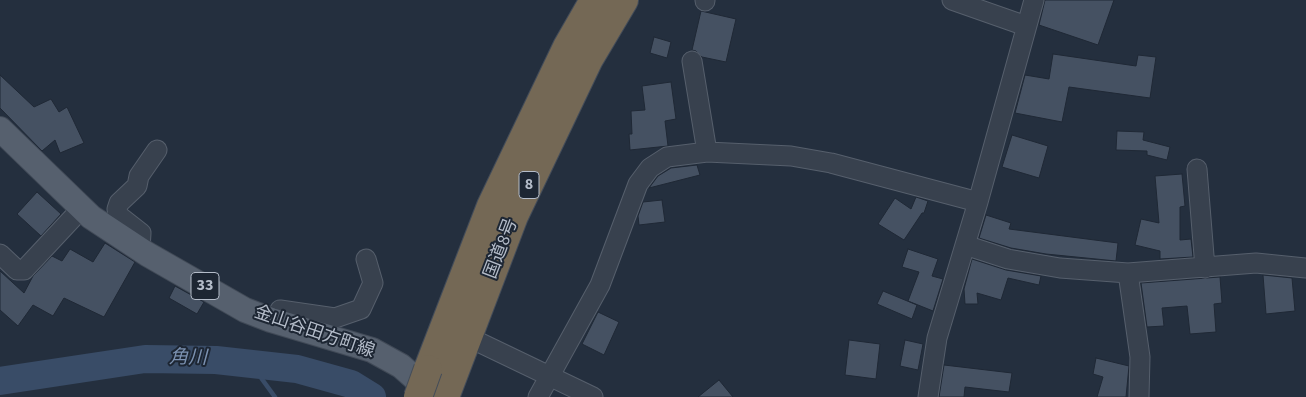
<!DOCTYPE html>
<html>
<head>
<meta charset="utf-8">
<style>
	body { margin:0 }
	canvas { display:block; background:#242f3e }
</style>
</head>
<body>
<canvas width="1306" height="397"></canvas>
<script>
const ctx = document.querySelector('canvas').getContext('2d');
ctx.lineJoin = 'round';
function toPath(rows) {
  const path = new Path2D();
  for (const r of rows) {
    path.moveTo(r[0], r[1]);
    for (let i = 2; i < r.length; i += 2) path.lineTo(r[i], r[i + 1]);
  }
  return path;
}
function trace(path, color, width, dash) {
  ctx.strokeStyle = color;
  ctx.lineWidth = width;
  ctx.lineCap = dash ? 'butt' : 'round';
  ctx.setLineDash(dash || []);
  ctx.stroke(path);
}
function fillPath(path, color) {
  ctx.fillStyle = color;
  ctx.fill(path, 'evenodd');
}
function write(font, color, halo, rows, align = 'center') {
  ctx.font = font + ' "Source Sans 3","Noto Sans JP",sans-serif';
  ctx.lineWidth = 4;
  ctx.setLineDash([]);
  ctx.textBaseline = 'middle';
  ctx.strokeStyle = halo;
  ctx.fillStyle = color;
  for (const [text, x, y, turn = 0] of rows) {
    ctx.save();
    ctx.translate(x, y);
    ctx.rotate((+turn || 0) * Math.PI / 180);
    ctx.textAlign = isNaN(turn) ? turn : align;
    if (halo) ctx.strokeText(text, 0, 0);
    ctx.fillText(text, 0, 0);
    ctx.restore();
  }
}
trace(toPath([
	[251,364,275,397]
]), '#394c67', 4.5);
trace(toPath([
	[0,381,145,359,216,360,297,369,351,384,372,397]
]), '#394c67', 28);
const building = toPath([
	[1045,0,1114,0,1098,45,1039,25,1045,0],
	[701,11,736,19,726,62,702,57,696,51,692,50,701,11],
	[654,37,671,42,667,58,650,53,654,37],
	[1053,54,1136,66,1138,55,1156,57,1150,98,1069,87,1062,122,1015,113,1025,75,1049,79,1053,54],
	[0,75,34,107,51,99,59,112,67,107,84,143,60,153,55,140,42,151,0,108,0,75],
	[671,82,676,119,665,121,668,146,630,150,629,134,632,134,631,111,645,110,642,86,671,82],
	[1117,131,1144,132,1143,140,1170,147,1167,160,1147,155,1147,151,1116,150,1117,131],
	[1012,135,1048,146,1039,178,1002,167,1012,135],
	[697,165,700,175,649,188,658,176,671,168,697,165],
	[1182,174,1185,206,1180,207,1180,240,1191,239,1193,257,1160,259,1160,251,1135,245,1141,219,1159,223,1155,176,1182,174],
	[37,192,61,214,41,236,17,214,37,192],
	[916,197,928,201,924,213,922,213,904,240,878,224,895,198,911,209,916,197],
	[662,200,665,222,639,225,638,216,643,202,662,200],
	[986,215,1011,223,1009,229,1118,243,1116,261,1046,254,1011,248,979,238,986,215],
	[105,243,135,262,104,317,64,298,53,316,33,305,18,326,0,310,0,271,24,293,33,276,52,256,62,261,70,249,93,262,105,243],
	[908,249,938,259,932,276,943,279,933,311,908,301,919,272,902,267,908,249],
	[972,259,1006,270,1041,276,1039,285,1008,278,1001,300,977,293,978,304,965,304,964,289,972,259],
	[1263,275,1292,278,1295,311,1266,314,1263,275],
	[1220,277,1222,303,1214,304,1216,332,1190,334,1187,306,1162,308,1164,326,1147,327,1141,283,1220,277],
	[175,286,204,302,197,314,169,298,175,286],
	[883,291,917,305,912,319,877,304,883,291],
	[598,312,619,322,604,355,582,344,598,312],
	[849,340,880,344,876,379,845,375,849,340],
	[905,340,923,344,918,370,900,366,905,340],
	[1096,358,1129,366,1126,397,1097,397,1103,377,1093,374,1096,358],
	[944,365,1012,373,1009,392,965,387,964,397,939,397,944,365],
	[719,380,733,397,698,397,719,380]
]);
fillPath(building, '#455162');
trace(building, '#1f2835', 1);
const minor = toPath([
	[952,0,1026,26],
	[705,1,705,0],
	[692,61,707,152],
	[1197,169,1205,268],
	[965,245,1008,259,1060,268,1128,273,1256,263,1306,268],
	[140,249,141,233,118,215,117,209,119,203,137,186,139,176,157,150],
	[0,254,17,270,24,270,82,208],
	[1128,273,1140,357,1139,397],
	[275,321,280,310,335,318,361,309,373,283,366,259],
	[468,337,593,397],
	[538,397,600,285,638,184,650,168,667,157,707,152,791,156,831,163,978,202],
	[928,397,937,338,978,202,1034,0]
]);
const major = toPath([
	[0,129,91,217,147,254,245,310,271,320,372,350,401,366,435,396]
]);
const highway = toPath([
	[428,369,491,206,567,47,594,0],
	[445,397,514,216,589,59,624,0]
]);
trace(minor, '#565f6c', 21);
trace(major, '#414a57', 26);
trace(highway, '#434c59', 30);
trace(minor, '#38414e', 19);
trace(major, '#56606e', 24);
trace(highway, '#746855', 28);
const highwayBridge = toPath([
	[418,397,428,369]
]);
trace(highwayBridge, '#434c59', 30, []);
trace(highwayBridge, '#746855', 28);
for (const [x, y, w] of [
	[529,185,20],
	[205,286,28]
]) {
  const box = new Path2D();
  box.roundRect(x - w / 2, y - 13.5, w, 27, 4);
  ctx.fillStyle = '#1d2633';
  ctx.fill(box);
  trace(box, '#b4bcc9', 1);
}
write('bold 16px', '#b4bcc9', null, [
	["8",529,185],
	["33",205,286]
]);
write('18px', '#b4bcc9', '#1d2633', [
	["国道8号",502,249,-69],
	["金山谷田方町線",314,333,19]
]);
write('italic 19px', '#7c92b1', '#1d2633', [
	["角川",188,359,1]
]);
</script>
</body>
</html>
